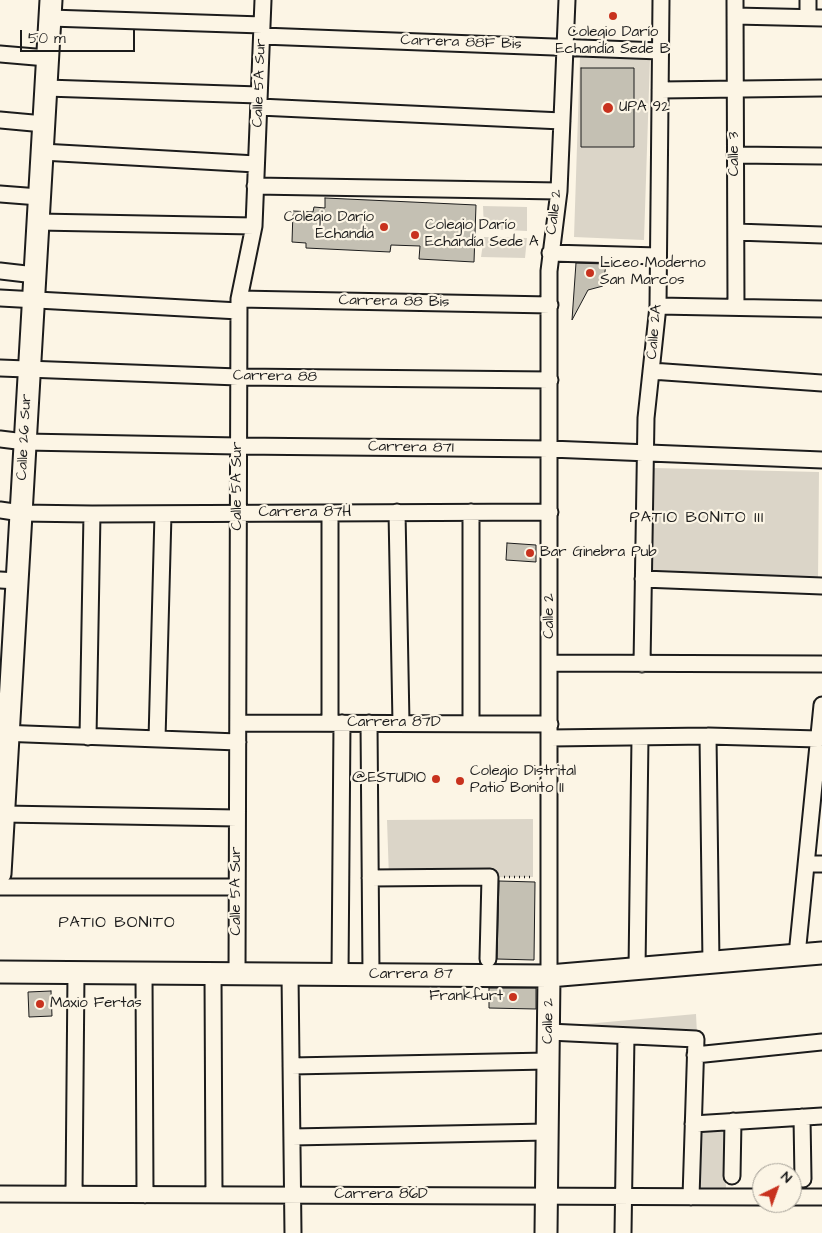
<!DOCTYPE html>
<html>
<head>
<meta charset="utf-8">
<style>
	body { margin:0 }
	#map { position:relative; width:822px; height:1233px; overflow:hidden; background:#fcf5e5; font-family:"Architects Daughter",sans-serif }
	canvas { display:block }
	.north { position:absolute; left:752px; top:1163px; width:50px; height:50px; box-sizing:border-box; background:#fcf5e5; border:1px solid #a29e95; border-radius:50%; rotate:42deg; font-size:14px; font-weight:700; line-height:20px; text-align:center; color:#1c1c1c }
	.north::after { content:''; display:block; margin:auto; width:18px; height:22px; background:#c8321e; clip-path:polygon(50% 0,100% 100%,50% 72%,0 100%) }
	.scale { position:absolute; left:20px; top:30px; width:115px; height:22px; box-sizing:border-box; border:2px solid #1c1c1c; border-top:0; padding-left:6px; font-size:15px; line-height:18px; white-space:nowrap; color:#1c1c1c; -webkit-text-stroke:4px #fcf5e5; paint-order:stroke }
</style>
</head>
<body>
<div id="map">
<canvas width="822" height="1233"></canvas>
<div class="north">N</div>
<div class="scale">50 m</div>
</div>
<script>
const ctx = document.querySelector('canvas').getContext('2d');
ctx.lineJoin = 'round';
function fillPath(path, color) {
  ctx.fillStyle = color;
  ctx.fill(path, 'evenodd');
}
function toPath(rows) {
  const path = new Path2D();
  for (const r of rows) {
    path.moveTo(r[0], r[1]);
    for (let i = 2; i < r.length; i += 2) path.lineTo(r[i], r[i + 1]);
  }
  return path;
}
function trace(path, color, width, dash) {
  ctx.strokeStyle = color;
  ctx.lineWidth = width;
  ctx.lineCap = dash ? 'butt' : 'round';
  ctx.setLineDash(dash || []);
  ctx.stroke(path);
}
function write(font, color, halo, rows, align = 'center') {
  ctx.font = font + ' "Architects Daughter",sans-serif';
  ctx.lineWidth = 4.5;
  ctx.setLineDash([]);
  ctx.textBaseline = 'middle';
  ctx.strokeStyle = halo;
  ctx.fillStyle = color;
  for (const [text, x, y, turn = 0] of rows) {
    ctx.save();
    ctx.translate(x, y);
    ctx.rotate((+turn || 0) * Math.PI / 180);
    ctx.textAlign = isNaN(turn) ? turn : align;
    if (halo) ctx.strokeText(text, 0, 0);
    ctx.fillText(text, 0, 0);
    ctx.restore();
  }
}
fillPath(toPath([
	[580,55,650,58,644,240,574,237],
	[483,206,527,207,527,231,484,229],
	[484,237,527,238,525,258,481,257],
	[654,468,819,472,818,580,652,576],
	[533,819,533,877,389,878,387,820],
	[696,1014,697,1034,563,1026],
	[725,1130,726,1189,699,1189,698,1131]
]), '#dbd5c8');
const building = toPath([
	[581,68,634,68,634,147,581,147,581,68],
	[325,198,476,205,474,262,419,259,420,246,391,245,390,252,306,248,306,243,292,242,293,211,313,212,314,207,325,208,325,198],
	[576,263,606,264,603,286,588,290,572,320,576,263],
	[507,543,536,545,536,562,506,560,507,543],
	[499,881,535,882,534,960,497,959,499,881],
	[489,988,536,988,536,1009,489,1008,489,988],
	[51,991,52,1016,29,1017,28,992,51,991]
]);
fillPath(building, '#c4c0b3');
trace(building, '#1c1c1c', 1);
const street = toPath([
	[735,0,736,307],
	[808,0,808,17],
	[735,16,822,18],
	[50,18,262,25],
	[262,36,660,51],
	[0,54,47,58],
	[46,88,259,95],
	[660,90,822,88],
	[259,107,562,121],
	[0,120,44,124],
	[42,152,256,164],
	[735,155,822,156],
	[255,186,559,191],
	[0,194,39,197],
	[38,222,254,226],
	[736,232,822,235],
	[550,253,658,256],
	[0,271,35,275],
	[0,298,239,311],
	[239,299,550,305],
	[658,306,822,309],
	[0,368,238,377,550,380],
	[651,371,822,383],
	[0,439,25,442,238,446,550,449,822,460],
	[0,510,21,513,92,514,550,512],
	[397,512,401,723],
	[330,513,330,723],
	[643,579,822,586],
	[0,580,17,581],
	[550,663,822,664],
	[642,664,646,418,658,306,661,0],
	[238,723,550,724],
	[369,723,371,975],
	[471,723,471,512],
	[0,733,238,742],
	[708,736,711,963],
	[88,737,92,514],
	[550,738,708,736,818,739],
	[157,739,163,514],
	[3,814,237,818],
	[806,864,822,864],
	[370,878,490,877,488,959],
	[0,887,237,887],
	[797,955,822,705],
	[637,969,640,737],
	[144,973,145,1195],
	[213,974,214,1195],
	[237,974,239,299,254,226,263,0],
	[290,974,293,1233],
	[340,975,342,723],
	[549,976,549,271,559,191,567,0],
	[549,1032,696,1039,691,1197],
	[695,1055,822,1042],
	[291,1066,548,1061],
	[802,1117,803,1179],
	[693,1124,822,1116],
	[292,1137,547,1132],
	[732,1176,733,1121],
	[0,1194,762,1197],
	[74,1194,76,973],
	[792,1197,822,1197],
	[623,1233,626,1036]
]);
const secondary = toPath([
	[0,874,51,0],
	[0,972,549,976,822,953],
	[546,1233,549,976]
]);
trace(street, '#1c1c1c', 19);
trace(secondary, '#1c1c1c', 25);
trace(toPath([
	[504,877,534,877]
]), '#1c1c1c', 2.5, [1, 4]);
trace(street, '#fcf5e5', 15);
trace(secondary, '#fcf5e5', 21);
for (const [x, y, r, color] of [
	[613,16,5,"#c8321e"],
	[608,108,6,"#c8321e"],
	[384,227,5,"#c8321e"],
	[415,235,5,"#c8321e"],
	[590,273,5,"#c8321e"],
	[530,553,5,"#c8321e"],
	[436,779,5,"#c8321e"],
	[460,781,5,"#c8321e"],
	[513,997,5,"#c8321e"],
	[40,1004,5,"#c8321e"]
]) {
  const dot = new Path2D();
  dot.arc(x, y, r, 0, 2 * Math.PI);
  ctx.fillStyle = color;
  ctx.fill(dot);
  trace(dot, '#fcf5e5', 2);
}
write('15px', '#1c1c1c', '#fcf5e5', [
	["Colegio Darío",613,33,"center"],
	["Echandía Sede B",613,50,"center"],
	["UPA 92",619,108],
	["Colegio Darío",374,218,"right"],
	["Echandia",374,235,"right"],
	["Colegio Darío",425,226],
	["Echandía Sede A",425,243],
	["Liceo Moderno",600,264],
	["San Marcos",600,281],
	["Bar Ginebra Pub",540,553],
	["Colegio Distrital",470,772],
	["Patio Bonito II",470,789],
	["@ESTUDIO",426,779,"right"],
	["Frankfurt",503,997,"right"],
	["Maxio Fertas",50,1004]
], 'left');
write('15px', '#1c1c1c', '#fcf5e5', [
	["Carrera 88F Bis",461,43,2],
	["Calle 5A Sur",260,83,-88],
	["Calle 3",735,154,-90],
	["Calle 2",555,212,-83],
	["Carrera 88 Bis",394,302,1],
	["Calle 2A",655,332,-85],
	["Carrera 88",275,377,1],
	["Calle 26 Sur",25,437,-87],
	["Carrera 87I",411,448,1],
	["Calle 5A Sur",238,486,-90],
	["Carrera 87H",305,513],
	["Calle 2",550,616,-90],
	["Carrera 87D",394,723],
	["Calle 5A Sur",237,891,-90],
	["Carrera 87",411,975],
	["Calle 2",549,1021,-89],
	["Carrera 86D",381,1195]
]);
ctx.letterSpacing = '1px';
write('16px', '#1c1c1c', '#fcf5e5', [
	["PATIO BONITO III",697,519],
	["PATIO BONITO",117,924]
]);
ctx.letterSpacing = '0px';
</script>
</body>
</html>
